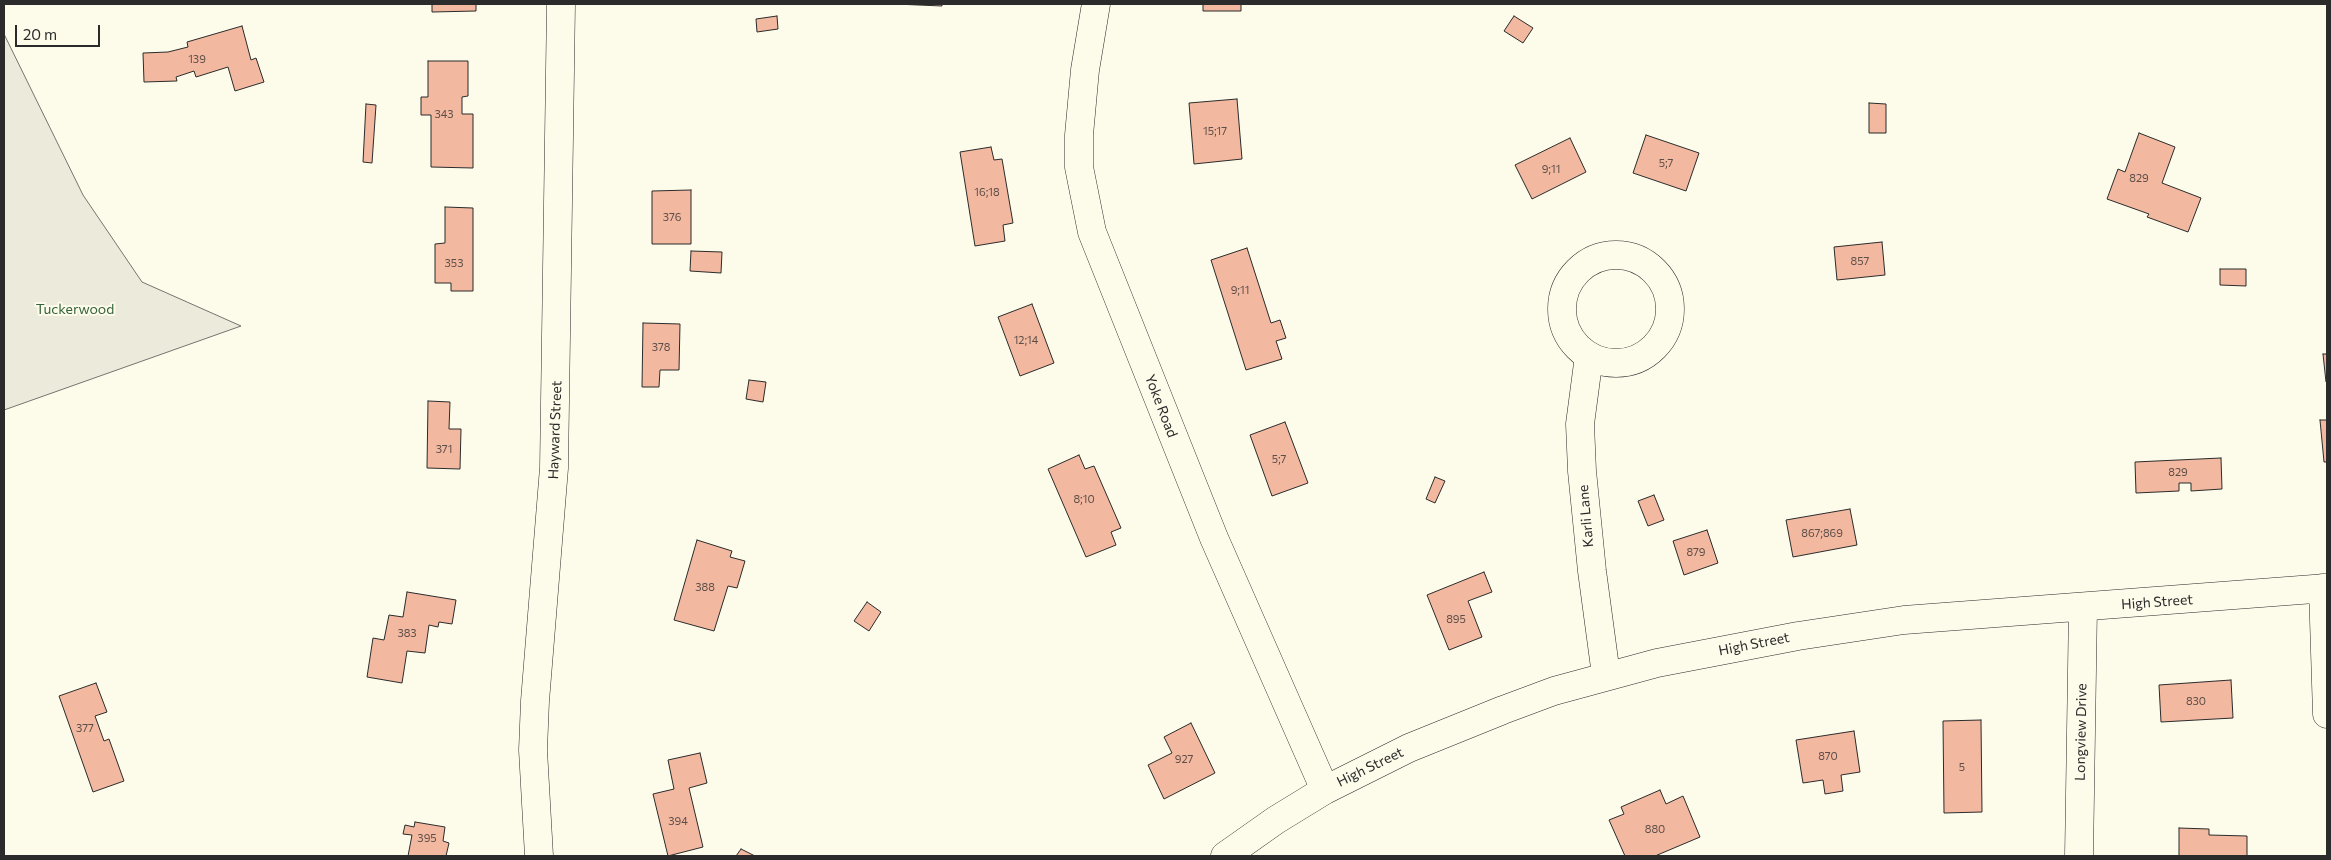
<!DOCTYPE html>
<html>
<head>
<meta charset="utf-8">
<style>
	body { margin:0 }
	#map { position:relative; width:2331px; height:860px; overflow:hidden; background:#fdfbea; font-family:Commissioner,sans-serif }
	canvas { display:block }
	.frame { position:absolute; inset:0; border:5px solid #2b2b2b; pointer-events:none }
	.scale { position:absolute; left:15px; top:25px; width:85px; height:22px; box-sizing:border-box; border:2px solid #2b2b2b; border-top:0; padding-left:6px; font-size:15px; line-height:18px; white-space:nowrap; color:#2b2b2b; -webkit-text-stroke:4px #fdfbea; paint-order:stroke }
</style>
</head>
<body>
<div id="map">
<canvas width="2331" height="860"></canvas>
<div class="frame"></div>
<div class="scale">20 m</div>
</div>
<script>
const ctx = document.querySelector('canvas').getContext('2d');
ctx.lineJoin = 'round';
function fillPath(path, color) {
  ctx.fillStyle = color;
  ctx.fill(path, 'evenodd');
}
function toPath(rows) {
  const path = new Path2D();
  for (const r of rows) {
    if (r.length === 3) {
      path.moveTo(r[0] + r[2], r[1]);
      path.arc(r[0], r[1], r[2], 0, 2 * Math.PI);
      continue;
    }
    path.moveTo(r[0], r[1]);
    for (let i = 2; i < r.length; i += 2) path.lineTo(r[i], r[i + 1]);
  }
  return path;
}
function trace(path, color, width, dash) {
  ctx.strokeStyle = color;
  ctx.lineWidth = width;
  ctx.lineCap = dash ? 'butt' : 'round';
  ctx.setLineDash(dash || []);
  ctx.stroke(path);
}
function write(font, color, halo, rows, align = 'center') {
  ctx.font = font + ' Commissioner,sans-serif';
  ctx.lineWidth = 4;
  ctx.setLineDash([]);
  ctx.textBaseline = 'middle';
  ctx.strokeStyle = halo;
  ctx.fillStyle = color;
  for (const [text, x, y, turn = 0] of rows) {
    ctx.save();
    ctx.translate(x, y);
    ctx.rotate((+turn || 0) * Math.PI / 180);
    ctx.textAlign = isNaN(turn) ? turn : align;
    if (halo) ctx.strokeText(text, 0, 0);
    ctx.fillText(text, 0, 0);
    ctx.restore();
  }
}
const green = toPath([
	[4,34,83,195,142,282,241,326,4,410,4,34]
]);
fillPath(green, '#ecebdb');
trace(green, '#74746e', 1);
const building = toPath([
	[432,4,476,4,476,11,432,12,432,4],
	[895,4,942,4,942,6,895,4],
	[1203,4,1241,4,1241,11,1203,11,1203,4],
	[777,16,778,29,757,32,756,19,777,16],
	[1514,16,1533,28,1523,43,1504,31,1514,16],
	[242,26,251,60,256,58,264,82,235,91,228,67,196,77,194,71,176,77,177,81,144,82,143,53,168,52,188,47,187,42,242,26],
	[428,61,468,61,468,96,462,97,462,114,473,114,473,168,431,167,431,115,421,115,421,97,428,97,428,61],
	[1237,99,1242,159,1194,164,1189,103,1237,99],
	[1869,103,1886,104,1886,133,1869,133,1869,103],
	[366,104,376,105,372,163,363,162,366,104],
	[2139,133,2175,147,2162,183,2201,198,2188,232,2147,217,2149,214,2107,199,2118,169,2125,172,2139,133],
	[1646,135,1699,153,1686,191,1633,173,1646,135],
	[1570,138,1586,172,1532,199,1515,165,1570,138],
	[991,147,994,160,1002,159,1013,223,1003,225,1005,241,975,246,960,152,991,147],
	[691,190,691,244,652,244,652,191,691,190],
	[445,207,473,208,473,291,451,291,451,283,435,283,435,244,445,243,445,207],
	[1882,242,1885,275,1837,280,1834,247,1882,242],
	[1247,248,1271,323,1280,320,1286,338,1276,341,1282,359,1246,370,1211,260,1247,248],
	[691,251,722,252,721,273,690,271,691,251],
	[2220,269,2246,269,2246,286,2220,285,2220,269],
	[1032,304,1054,363,1020,376,998,317,1032,304],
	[643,323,680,324,679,370,660,370,659,387,642,387,643,323],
	[2323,354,2327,354,2327,382,2326,382,2323,354],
	[749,380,766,382,763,402,746,399,749,380],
	[428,401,450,402,449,429,461,429,460,469,427,468,428,401],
	[2320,420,2327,420,2327,462,2324,462,2320,420],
	[1285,422,1308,483,1272,496,1250,435,1285,422],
	[1079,455,1085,469,1094,466,1121,528,1111,532,1116,545,1086,557,1048,469,1079,455],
	[2221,458,2222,489,2191,491,2191,483,2179,483,2179,491,2136,493,2135,462,2221,458],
	[1435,477,1445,481,1435,503,1426,499,1435,477],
	[1654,495,1664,520,1648,526,1638,501,1654,495],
	[1850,509,1857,545,1793,557,1786,520,1850,509],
	[1707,530,1718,563,1684,575,1673,541,1707,530],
	[697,540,732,551,730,557,745,561,737,588,728,586,714,631,674,620,697,540],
	[1484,572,1492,592,1468,601,1482,637,1449,650,1427,595,1484,572],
	[407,592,456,600,452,624,439,622,438,627,429,625,425,653,407,651,402,683,367,677,373,638,384,640,389,615,403,617,407,592],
	[867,602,881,612,869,631,854,621,867,602],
	[2231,680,2233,718,2161,722,2159,685,2231,680],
	[96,683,107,712,95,716,104,741,109,739,124,781,93,792,59,696,96,683],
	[1981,720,1982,812,1944,813,1943,721,1981,720],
	[1191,723,1215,773,1164,799,1148,765,1172,753,1164,737,1191,723],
	[1854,731,1860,772,1841,775,1843,791,1825,794,1823,780,1803,783,1796,740,1854,731],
	[700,753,707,783,689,788,703,847,668,856,653,794,674,789,668,760,700,753],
	[1660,790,1666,804,1683,796,1700,837,1655,856,1625,856,1609,820,1624,814,1621,807,1660,790],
	[415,822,445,827,443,841,449,843,446,856,408,856,412,835,403,834,405,825,414,827,415,822],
	[2179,828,2209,829,2209,835,2247,836,2247,856,2179,856,2179,828],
	[741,849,755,856,736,856,741,849]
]);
fillPath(building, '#f2b8a0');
trace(building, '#2b2b2b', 1);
const minor = toPath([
	[1096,4,1085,70,1079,135,1079,167,1092,232,1214,538,1325,790],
	[1616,309,54],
	[1589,356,1580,424,1582,471,1592,571,1606,675],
	[2323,588,2327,714],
	[539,856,533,750,535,701,554,468,561,4],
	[1225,856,1276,820,1325,790,1409,748,1503,710,1554,691,1657,663,1798,636,1904,620,2327,588],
	[2079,856,2083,607]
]);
trace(minor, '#2b2b2b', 29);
trace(minor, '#fdfbea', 28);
write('11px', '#5d4e48', null, [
	["139",197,59],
	["343",444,114],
	["15;17",1215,131],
	["5;7",1666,163],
	["9;11",1551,169],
	["829",2139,178],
	["16;18",987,192],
	["376",672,217],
	["857",1860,261],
	["353",454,263],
	["9;11",1240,290],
	["12;14",1026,340],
	["378",661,347],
	["371",444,449],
	["5;7",1279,459],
	["829",2178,472],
	["8;10",1084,499],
	["867;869",1822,533],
	["879",1696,552],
	["388",705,587],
	["895",1456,619],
	["383",407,633],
	["830",2196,701],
	["377",85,728],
	["870",1828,756],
	["927",1184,759],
	["5",1962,767],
	["394",678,821],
	["880",1655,829],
	["395",427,838]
]);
write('14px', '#34623c', '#fdfbea', [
	["Tuckerwood",75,309]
]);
write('14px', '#2b2b2b', '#fdfbea', [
	["Yoke Road",1161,406,69],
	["Hayward Street",555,430,-88],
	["Karli Lane",1586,516,-95],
	["High Street",2157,602,-4],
	["High Street",1754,644,-11],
	["Longview Drive",2081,732,-89],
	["High Street",1370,767,-26]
]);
</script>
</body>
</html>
